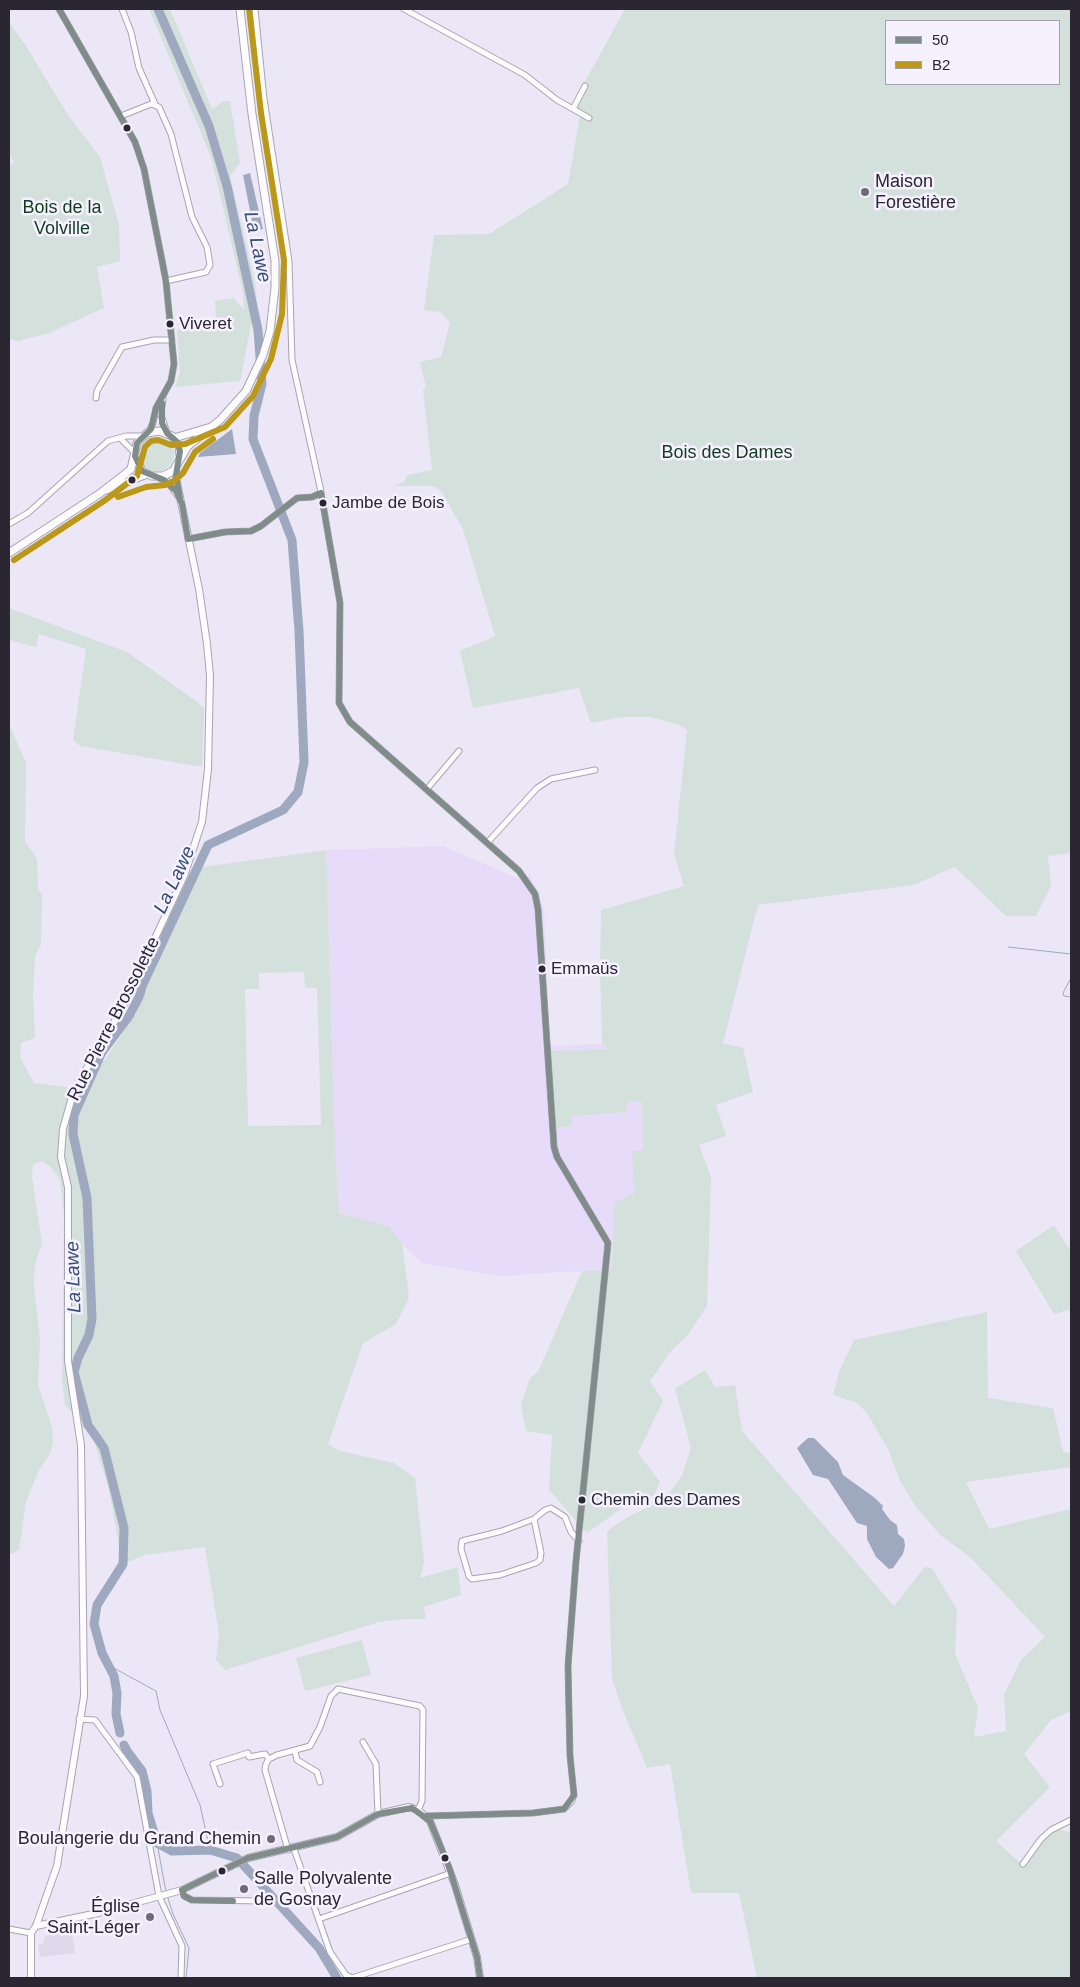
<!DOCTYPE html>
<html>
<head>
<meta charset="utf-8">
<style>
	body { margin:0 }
	#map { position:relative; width:1080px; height:1987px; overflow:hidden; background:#ece7f6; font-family:Helvetica,sans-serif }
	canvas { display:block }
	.frame { position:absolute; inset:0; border:10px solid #2a2632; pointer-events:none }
	.legend { position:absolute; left:885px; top:20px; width:175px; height:65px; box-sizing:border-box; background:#f6f1ff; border:1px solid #a4a0ad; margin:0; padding:6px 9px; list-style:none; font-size:15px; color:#2a2632 }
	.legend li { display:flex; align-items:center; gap:10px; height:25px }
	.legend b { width:25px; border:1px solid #a4a0ad }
</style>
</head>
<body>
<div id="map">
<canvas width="1080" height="1987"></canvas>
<div class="frame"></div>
<ul class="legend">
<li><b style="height:6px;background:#808c89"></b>50</li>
<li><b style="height:6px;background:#bb9818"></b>B2</li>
</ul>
</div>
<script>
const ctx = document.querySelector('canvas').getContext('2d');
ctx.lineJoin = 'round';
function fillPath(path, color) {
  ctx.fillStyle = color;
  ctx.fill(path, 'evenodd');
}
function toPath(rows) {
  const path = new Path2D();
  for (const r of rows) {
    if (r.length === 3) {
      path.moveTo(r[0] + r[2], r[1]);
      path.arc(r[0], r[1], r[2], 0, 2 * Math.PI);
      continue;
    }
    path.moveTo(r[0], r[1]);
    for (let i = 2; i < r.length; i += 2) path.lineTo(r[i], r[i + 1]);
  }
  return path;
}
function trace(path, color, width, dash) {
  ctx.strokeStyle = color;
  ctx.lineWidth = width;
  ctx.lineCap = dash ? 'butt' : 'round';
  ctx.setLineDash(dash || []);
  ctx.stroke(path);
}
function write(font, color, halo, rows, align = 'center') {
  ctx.font = font + ' Helvetica,sans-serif';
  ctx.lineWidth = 5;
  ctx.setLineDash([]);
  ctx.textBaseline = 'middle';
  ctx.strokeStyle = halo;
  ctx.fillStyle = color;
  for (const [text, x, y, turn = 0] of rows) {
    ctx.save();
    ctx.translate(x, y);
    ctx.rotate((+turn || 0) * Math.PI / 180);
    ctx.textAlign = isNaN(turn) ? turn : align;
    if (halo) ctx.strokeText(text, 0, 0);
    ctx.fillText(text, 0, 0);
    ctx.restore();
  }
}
fillPath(toPath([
	[443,846,524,881,529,875,539,892,544,911,550,1046,602,1044,609,1049,642,1100,643,1151,632,1152,634,1193,614,1203,612,1269,500,1276,421,1263,402,1243,390,1226,339,1213,335,1141,326,850]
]), '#e6dcf9');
fillPath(toPath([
	[71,1926,75,1953,40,1957,38,1944,43,1944,45,1936,60,1933,60,1927]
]), '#ded8ea');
fillPath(toPath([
	[149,9,170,9,212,109,224,101,230,101,240,163,230,176,255,282,259,322,251,325,240,381,175,387,180,372,177,330,193,329,192,322,216,320,215,301,234,298,244,310,243,293,211,157],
	[625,9,1071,9,1071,853,1048,856,1051,886,1036,916,1006,916,955,867,913,885,758,905,723,1043,743,1048,753,1092,716,1105,726,1136,699,1145,711,1177,707,1306,688,1335,671,1351,650,1381,663,1401,638,1453,660,1482,654,1495,624,1507,587,1533,549,1490,552,1435,526,1431,521,1405,530,1378,538,1372,582,1271,612,1269,614,1203,634,1193,632,1151,643,1150,642,1101,627,1101,627,1112,572,1116,572,1126,556,1128,551,1051,608,1049,602,1044,600,967,601,910,684,886,674,854,687,730,676,724,650,717,622,717,591,723,579,688,473,708,460,651,495,636,463,529,441,491,433,486,394,486,405,481,407,475,432,470,423,390,426,387,420,362,441,357,450,322,440,312,424,310,434,235,489,234,568,184,580,116,572,105],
	[886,21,1059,21,1059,84,886,84],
	[9,22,26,46,68,115,100,157,119,225,120,261,97,267,104,308,49,333,18,341,9,339,9,165,14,162,9,154],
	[157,454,17],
	[9,608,127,652,196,701,204,708,202,767,80,746,73,740,86,649,39,634,36,647,9,640],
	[9,724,26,763,25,841,37,859,38,890,42,894,41,945,35,956,33,997,35,1038,21,1043,20,1057,34,1083,74,1088,92,1060,104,1061,131,1020,202,867,326,850,335,1141,339,1213,390,1226,402,1243,409,1297,396,1324,363,1343,328,1444,340,1451,394,1463,415,1478,424,1562,420,1578,458,1567,461,1595,424,1607,423,1602,426,1619,402,1619,379,1622,225,1670,216,1660,219,1634,205,1547,144,1555,128,1562,120,1551,109,1490,94,1441,84,1427,76,1433,73,1414,65,1405,62,1381,64,1215,60,1179,51,1167,42,1161,33,1165,32,1177,42,1244,35,1264,34,1286,40,1339,38,1385,52,1427,53,1443,50,1454,39,1470,26,1502,19,1550,9,1555],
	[304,972,305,988,317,988,321,1125,248,1126,245,989,259,989,259,973],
	[1054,1225,1071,1252,1071,1309,1054,1314,1016,1251],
	[987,1312,988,1398,1053,1408,1063,1452,1071,1453,1071,1467,966,1482,989,1529,1071,1509,1071,1711,1051,1720,1024,1754,1050,1787,996,1841,1019,1862,1056,1829,1071,1832,1071,1978,757,1978,739,1893,691,1893,670,1764,647,1768,622,1708,612,1679,607,1531,631,1515,664,1500,682,1476,691,1448,675,1389,705,1370,715,1387,735,1385,742,1431,894,1606,925,1567,932,1568,957,1610,955,1654,978,1708,974,1737,1006,1731,1004,1695,1020,1661,1045,1637,969,1556,940,1535,916,1507,900,1481,889,1451,867,1413,857,1403,833,1395,839,1372,854,1340],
	[362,1640,371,1675,305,1691,296,1658]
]), '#d4e0db');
fillPath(toPath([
	[250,173,263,229,254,231,243,175],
	[232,429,236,454,198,457,200,453],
	[808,1438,814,1438,838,1462,843,1475,875,1498,883,1506,882,1509,890,1520,897,1525,898,1534,904,1539,905,1546,903,1554,893,1568,889,1569,876,1557,867,1539,867,1526,857,1523,828,1479,813,1475,797,1448]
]), '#9ea8bf');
trace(toPath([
	[1008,947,1071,954],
	[1071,978,1063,993,1064,996,1071,997],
	[110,1666,156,1691,160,1710,200,1805,210,1850],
	[157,1843,166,1892],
	[167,1895,173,1914,189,1948,186,1978]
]), '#9ea8bf', 1);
trace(toPath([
	[120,1733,116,1714,117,1693,114,1676,102,1653,94,1624,97,1605,123,1564,124,1528,104,1448,88,1425,74,1372,78,1358,89,1335,92,1319,87,1198,73,1134,74,1115,102,1052,129,1016,139,997,143,984,208,845,283,810,298,792,304,762,299,631,292,540,253,439,254,416,262,384,258,330,227,186,209,126,158,9],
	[124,1745,127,1751,142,1771,147,1791,148,1813,157,1843,172,1851,210,1850,237,1858,319,1948,337,1978]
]), '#9ea8bf', 9);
const minor = toPath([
	[59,9,135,142,144,169,166,281,174,364,171,381,156,408,153,423,148,433],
	[122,9,131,32,139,68,155,104],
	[255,9,264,99,289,261,292,360,320,487,340,603,339,703,350,722,519,871,535,894,538,909,554,1147,557,1157,608,1243,576,1561,568,1666,570,1756,574,1795,571,1802,564,1809,533,1813,426,1816],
	[404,9,525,75,557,100,589,118],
	[573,109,585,86],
	[121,116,151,104,159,107,171,134,192,217,207,247,210,265,206,272,166,281],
	[96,398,97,391,122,347,154,340,172,340],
	[163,398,161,415,167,433],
	[120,438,135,453],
	[9,524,28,513,108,441,126,436,143,436],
	[188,539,225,532,251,531,261,526,297,498,312,497,321,493],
	[427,789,459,751],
	[488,842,537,788,551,779,595,770],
	[534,1519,541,1553,540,1560,536,1563,500,1575,472,1579,469,1576,461,1549,462,1541,502,1531,534,1519,545,1510,551,1508,565,1517,571,1532,579,1541],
	[79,1719,95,1720,137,1777,159,1896,182,1946,181,1978],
	[363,1742,376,1764,378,1814],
	[295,1751,297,1760,317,1772,320,1782],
	[220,1784,213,1764,248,1753,249,1757,265,1754,269,1759],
	[294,1849,330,1952,346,1975,352,1978,472,1939],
	[288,1850,265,1770,266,1764,269,1759,277,1755,310,1746,320,1727,331,1696,338,1689,420,1706,423,1710,422,1801,418,1810],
	[1023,1864,1041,1839,1051,1830,1071,1820],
	[182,1890,184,1896,192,1900,265,1901],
	[319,1919,451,1873],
	[9,1929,31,1933]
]);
const tertiary = toPath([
	[159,477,169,483,179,497],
	[36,1926,98,1913,182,1890,248,1858,337,1837,378,1814,409,1807,418,1810,430,1821,455,1885,477,1957,480,1978],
	[31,1978,31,1933,36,1926,57,1866,84,1696,81,1445,68,1361,68,1187,61,1157,63,1129,74,1090,123,1007,184,876,202,822,208,769,210,676,207,644,199,589,176,478,176,468]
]);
const secondary = toPath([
	[174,438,211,427],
	[135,456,142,471,152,476,163,476,173,471,188,446,220,420,246,391,263,355,270,331,275,288,275,261,252,114,240,9],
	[106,490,147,474],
	[9,553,99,494,125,474,131,469,137,443,147,433,159,431,172,436,179,446,180,455]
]);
trace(minor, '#a8a4b1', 7);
trace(tertiary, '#a8a4b1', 8);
trace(secondary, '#a8a4b1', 9);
trace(minor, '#fcfbfe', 5);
trace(tertiary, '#fcfbfe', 6);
trace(secondary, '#fcfbfe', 7);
trace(toPath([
	[59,9,135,142,144,169,166,281,174,364,171,381,156,408,151,429,137,443,135,456,142,471,164,480,176,491,182,504,188,539],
	[162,403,162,423,167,433,177,442,180,451,176,475,180,498],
	[321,493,340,603,339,703,350,722,519,871,535,894,538,909,554,1147,557,1157,608,1243,576,1561,568,1666,570,1756,574,1795,564,1809,533,1813,426,1816],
	[188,539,225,532,251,531,261,526,297,498,312,497,321,493],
	[182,1890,248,1858,337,1837,378,1814,412,1808,430,1821,449,1867,477,1957,480,1978],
	[182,1890,184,1896,192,1900,233,1901]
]), '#808c89', 6);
trace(toPath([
	[118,497,146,487,165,485,174,481,183,473,195,452,213,439],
	[14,560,104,501,137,476,145,447,151,441,158,440,171,445,185,444,225,427,253,396,271,359,282,314,284,260,261,113,249,9]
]), '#bb9818', 6);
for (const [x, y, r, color] of [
	[127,128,4.5,"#2a2632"],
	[865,192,5,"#6e6a77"],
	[170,324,4.5,"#2a2632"],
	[132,480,4.5,"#2a2632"],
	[323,503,4.5,"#2a2632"],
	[542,969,4.5,"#2a2632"],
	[582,1500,4.5,"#2a2632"],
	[271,1839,5,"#6e6a77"],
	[445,1858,4.5,"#2a2632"],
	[222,1871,4.5,"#2a2632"],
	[244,1889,5,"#6e6a77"],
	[150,1917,5,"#6e6a77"]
]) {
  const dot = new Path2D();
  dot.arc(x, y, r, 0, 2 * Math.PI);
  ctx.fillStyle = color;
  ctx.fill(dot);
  trace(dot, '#f6f1ff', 2);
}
write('17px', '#2a2632', '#f6f1ff', [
	["Viveret",179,324],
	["Jambe de Bois",332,503],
	["Emmaüs",551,969],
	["Chemin des Dames",591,1500]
], 'left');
write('18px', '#2a2632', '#f6f1ff', [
	["Maison",875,182],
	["Forestière",875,203],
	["Boulangerie du Grand Chemin",261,1839,"right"],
	["Salle Polyvalente",254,1879],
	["de Gosnay",254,1900],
	["Église",140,1907,"right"],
	["Saint-Léger",140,1928,"right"]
], 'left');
write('18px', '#123d1d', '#f6f1ff', [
	["Bois de la",62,208],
	["Volville",62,229],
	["Bois des Dames",727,453]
]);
write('18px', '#2a2632', '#f6f1ff', [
	["Rue Pierre Brossolette",114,1019,-63]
]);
write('italic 19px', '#354d75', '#f6f1ff', [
	["La Lawe",257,247,78],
	["La Lawe",175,880,-65],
	["La Lawe",74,1277,-92]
]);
</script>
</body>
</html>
